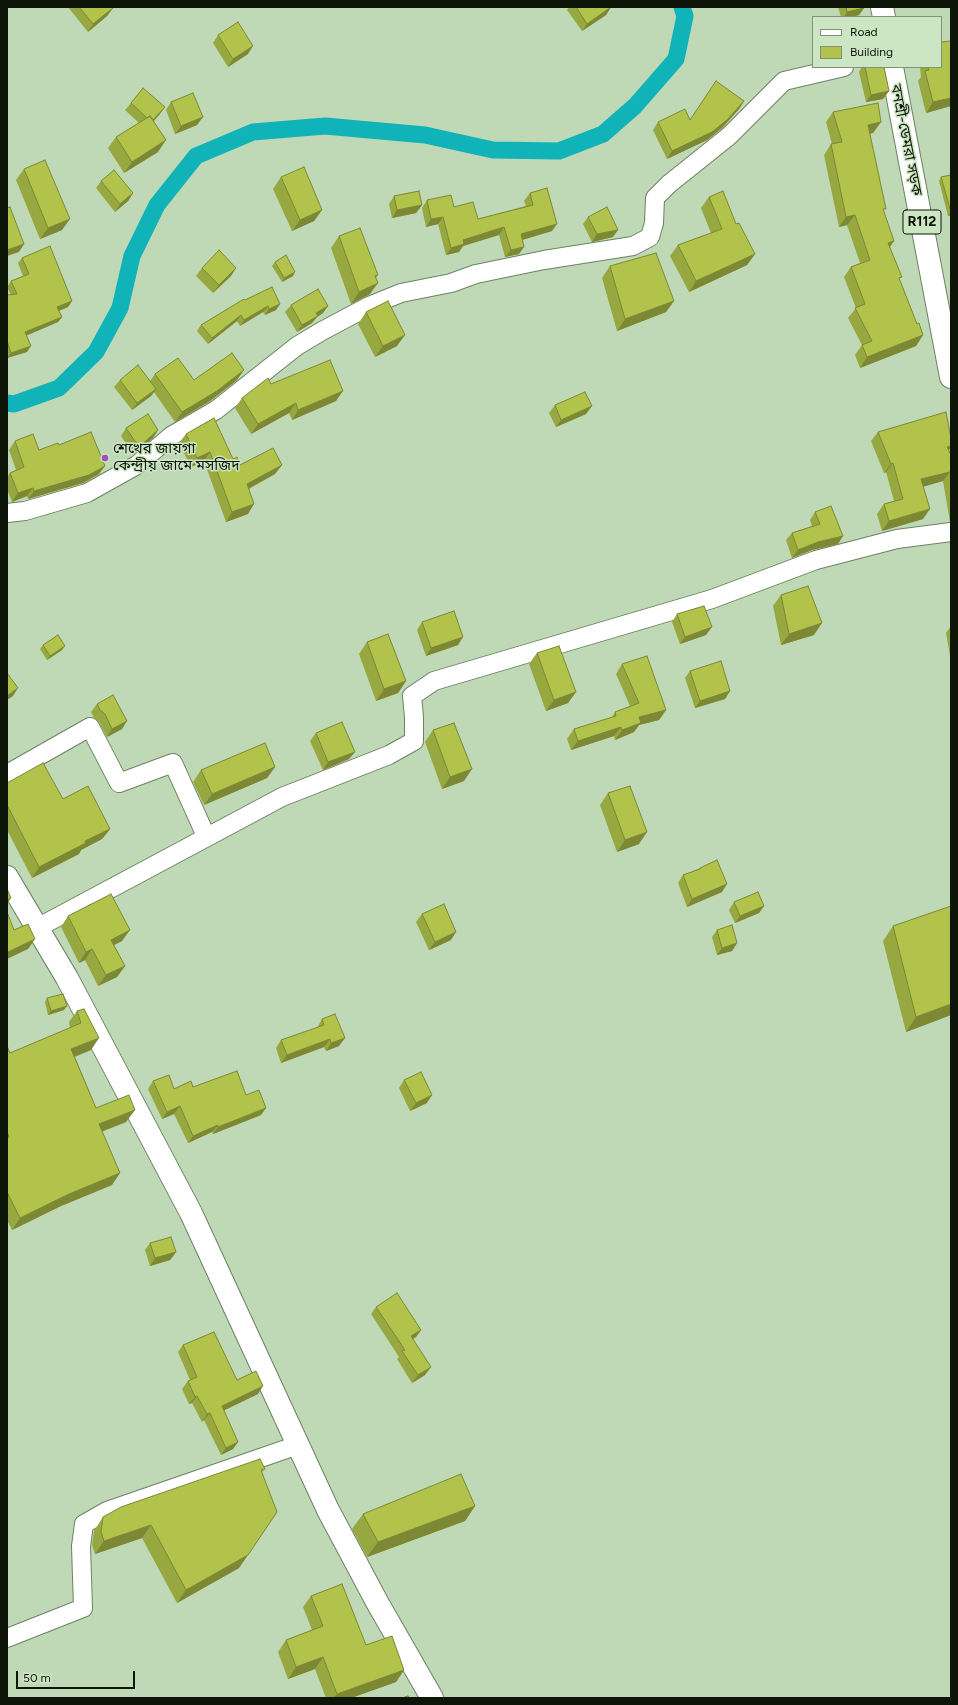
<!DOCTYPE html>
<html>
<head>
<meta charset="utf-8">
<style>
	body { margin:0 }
	#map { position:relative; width:958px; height:1705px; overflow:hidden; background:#bfd8b5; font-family:Figtree,sans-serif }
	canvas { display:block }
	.frame { position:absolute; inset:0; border:8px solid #0d1509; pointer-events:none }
	.legend { position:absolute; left:812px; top:16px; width:130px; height:52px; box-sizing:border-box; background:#cce5c2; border:1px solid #809278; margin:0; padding:5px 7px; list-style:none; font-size:12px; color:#0d1509 }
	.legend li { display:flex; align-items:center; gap:8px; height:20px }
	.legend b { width:20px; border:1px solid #809278 }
	.scale { position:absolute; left:16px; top:1671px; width:119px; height:18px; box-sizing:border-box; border:2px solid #0d1509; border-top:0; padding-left:5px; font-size:12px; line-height:14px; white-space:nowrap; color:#0d1509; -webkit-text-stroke:3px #cce5c2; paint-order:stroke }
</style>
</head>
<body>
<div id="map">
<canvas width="958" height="1705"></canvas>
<div class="frame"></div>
<ul class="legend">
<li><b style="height:5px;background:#fff"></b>Road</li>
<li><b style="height:11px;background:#b1c34a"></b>Building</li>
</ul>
<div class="scale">50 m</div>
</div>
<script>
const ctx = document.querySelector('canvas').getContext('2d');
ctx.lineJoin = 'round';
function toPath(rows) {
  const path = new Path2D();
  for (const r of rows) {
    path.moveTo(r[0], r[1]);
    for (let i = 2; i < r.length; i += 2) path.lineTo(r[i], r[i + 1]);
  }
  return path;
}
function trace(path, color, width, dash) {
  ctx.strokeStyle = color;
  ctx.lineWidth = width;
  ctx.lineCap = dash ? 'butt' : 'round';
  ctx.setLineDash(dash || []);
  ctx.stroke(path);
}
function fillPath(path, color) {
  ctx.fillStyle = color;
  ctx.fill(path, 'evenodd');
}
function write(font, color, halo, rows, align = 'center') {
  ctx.font = font + ' Figtree,"Noto Sans Bengali",sans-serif';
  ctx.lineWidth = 3;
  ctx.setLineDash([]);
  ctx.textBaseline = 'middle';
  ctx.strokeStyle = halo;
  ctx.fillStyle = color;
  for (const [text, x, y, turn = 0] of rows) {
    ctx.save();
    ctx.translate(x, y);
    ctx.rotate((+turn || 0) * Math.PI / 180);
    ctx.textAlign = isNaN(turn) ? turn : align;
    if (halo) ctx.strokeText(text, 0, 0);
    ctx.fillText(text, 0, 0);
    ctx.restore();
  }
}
trace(toPath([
	[7,403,14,404,59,388,96,352,120,308,132,256,157,205,196,156,253,132,325,126,425,135,493,150,559,151,603,134,635,106,676,59,685,16,682,7]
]), '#10b3b7', 17);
const minor = toPath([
	[7,513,25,511,87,493,137,465,171,436,216,410,297,346,322,331,369,306,401,293,451,283,476,274,544,260,633,246,650,237,654,223,655,198,669,184,729,136,784,81,844,67],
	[7,774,90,727,119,783,173,763,206,836],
	[37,928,282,797,389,755,414,741,414,717,412,696,434,681,712,599,816,560,897,539,951,532],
	[7,1638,83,1608,81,1546,84,1524,107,1511,298,1445]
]);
const secondary = toPath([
	[7,877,67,978,191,1213,328,1510,377,1602,432,1698]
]);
const primary = toPath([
	[882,7,884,17],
	[892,67,951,377]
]);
trace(minor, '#6c8363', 20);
trace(secondary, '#6c8363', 24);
trace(primary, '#6c8363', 24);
trace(minor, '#fff', 18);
trace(secondary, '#fff', 22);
trace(primary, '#fff', 22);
fillPath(toPath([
	[68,7,112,7,113,8,107,16,88,32],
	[569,7,611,7,606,15,582,31,567,10],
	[838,7,864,7,864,8,859,15,852,17,841,17],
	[218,35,248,54,228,67,213,43],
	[951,41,951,106,926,113,918,81,921,77,920,67,941,67],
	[862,67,884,67,889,91,883,99,866,102,859,72],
	[744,101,739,109,722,128,707,140,667,159,653,130,658,122,690,119],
	[171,102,197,125,175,134,166,110],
	[131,103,165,107,159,115,154,121,158,152,124,173,108,148,116,137,139,123,125,110],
	[833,112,881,122,873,133,870,134,883,212,894,241,890,247,900,280,917,324,923,335,916,346,860,368,855,355,862,345,848,318,856,308,844,277,851,267,860,263,847,225,839,227,824,155,831,144,832,144,826,122],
	[24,169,62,230,40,239,16,180],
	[951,175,951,215,948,216,939,181,941,177],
	[281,177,322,210,314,221,292,231,273,189],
	[101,181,133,193,128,201,115,212,96,188],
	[530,193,552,231,522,240,519,254,505,257,499,235,463,246,459,252,446,255,438,224,426,227,422,208,427,200,454,207,478,219,526,206,524,201],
	[394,196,422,205,416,213,392,218,389,204],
	[709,197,736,224,755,254,747,265,689,292,670,256,678,245,711,233,701,208],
	[588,217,613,237,592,242,583,224],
	[339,236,378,275,376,278,370,294,351,304,331,248],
	[22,258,72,301,68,307,59,311,62,317,58,322,27,335,27,352,7,358,7,295,11,295,7,287,11,281,23,276,18,263],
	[275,262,293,276,282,282,272,266],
	[610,266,674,301,666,312,617,331,602,278],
	[202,268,231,276,213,293,196,276],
	[245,300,280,304,276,310,265,315,263,312,240,326,237,321,208,344,197,331,201,325],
	[291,305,328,306,323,313,317,317,312,323,297,332,285,312],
	[366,312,397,346,375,357,358,324],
	[155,374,194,380,237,380,210,401,175,422,154,392,151,396,132,410,114,387,120,380,150,381],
	[271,384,336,401,292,420,289,413,251,434,235,408,242,398],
	[555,405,586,414,556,427,549,413],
	[126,428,158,430,153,438,133,454,121,436],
	[878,432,949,450,951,455,951,522,950,522,943,481,923,487,923,519,882,531,877,514,884,504,894,501,886,472,884,473,871,441],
	[186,434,233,459,240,465,275,474,249,489,248,514,226,522,204,461,191,467,179,443],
	[15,441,39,450,59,445,99,474,83,483,28,499,27,496,12,502,7,489,7,477,10,473,16,470,9,450],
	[815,512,838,544,812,550,792,558,786,540,792,533,812,526,810,520],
	[781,595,814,635,781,645,773,606],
	[677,614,706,635,680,644,672,622],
	[422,622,458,645,426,656,417,630],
	[951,626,951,656,950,656,946,633],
	[367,642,406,681,398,693,376,701,359,654],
	[43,645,62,650,47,660,40,649],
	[537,653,576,692,568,703,546,711,529,664],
	[622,664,666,710,659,720,639,725,634,732,615,740,614,736,571,750,567,739,574,729,612,717,615,712,630,706,616,674],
	[690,671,730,691,725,699,695,708,685,678],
	[97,704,122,729,107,737,99,722,94,718,91,712],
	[433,730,464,781,442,789,425,742],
	[316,733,349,759,323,770,310,741],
	[275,767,267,778,204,805,193,782,201,770],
	[7,783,63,799,110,829,102,839,81,850,79,854,32,878,7,830],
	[608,793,639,844,617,852,600,805],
	[700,868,722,892,687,907,678,883,683,875,698,869],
	[734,902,764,906,759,913,735,923,729,910],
	[422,914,451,940,429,950,416,922],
	[68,916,122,941,114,945,125,966,117,977,98,986,85,960,79,963,61,927],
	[893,926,951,1015,906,1032,883,941],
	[717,930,737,943,732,951,717,955,712,937],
	[47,998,64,1010,48,1015,45,1002],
	[77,1011,91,1050,75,1057,96,1108,126,1122,102,1131,112,1185,61,1206,12,1230,7,1220,7,1046,10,1053,70,1028,69,1022],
	[322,1019,339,1046,326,1051,324,1047,281,1063,276,1048,281,1040,317,1028],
	[404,1080,427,1103,410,1111,399,1088],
	[153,1081,174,1089,193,1087,246,1095,261,1115,213,1134,212,1132,188,1143,174,1114,162,1119,148,1089],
	[150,1243,176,1252,170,1260,150,1266,145,1250],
	[376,1307,421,1330,416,1337,413,1339,425,1375,412,1383,397,1359,399,1357,371,1314],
	[183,1345,237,1380,258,1394,223,1411,238,1442,233,1449,221,1455,204,1420,202,1422,192,1403,189,1404,182,1389,188,1381,190,1380,178,1352],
	[265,1469,262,1472,239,1568,177,1603,142,1538,95,1554,92,1545,94,1531,103,1517],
	[475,1506,465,1521,367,1557,352,1529,363,1514],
	[311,1596,366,1645,404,1670,396,1682,351,1698,326,1698,315,1669,288,1679,278,1652,286,1640,312,1630,303,1607]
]), '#98a840');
fillPath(toPath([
	[611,7,606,15,582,31,587,24],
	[113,8,107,16,88,32,93,24],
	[864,8,859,15,852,17,844,17,847,12],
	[253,46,248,54,228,67,233,59],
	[889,91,883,99,866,102,871,95],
	[951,98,951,106,926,113,933,102],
	[744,101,739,109,722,128,707,140,667,159,672,151],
	[165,107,159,115,146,129,152,121],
	[203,117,197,125,175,134,181,126],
	[881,122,873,133,861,135,868,125],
	[166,140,158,152,124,173,132,162],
	[133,193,128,201,115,212,120,204],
	[422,205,416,213,392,218,397,210],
	[322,210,314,221,292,231,300,220],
	[951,212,951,215,948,216],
	[855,215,847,225,839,227,846,217],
	[443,217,438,224,426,227,431,219],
	[70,219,62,230,40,239,48,228],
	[557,224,552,231,515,242,521,234],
	[504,227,499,235,463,246,459,252,446,255,451,248,463,240],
	[618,230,613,237,592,242,597,234],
	[894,241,886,252,888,243],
	[24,244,19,252,7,256,7,250],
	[524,247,519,254,505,257,511,250],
	[755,254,747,265,689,292,696,281],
	[236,268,231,276,213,293,219,285],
	[295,272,293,276,282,282,284,278],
	[378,283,370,294,351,304,359,292],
	[72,301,68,307,53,313,57,307],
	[674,301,666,312,617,331,625,319],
	[280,304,276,310,265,315,269,309],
	[268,306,263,312,240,326,244,320],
	[328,306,323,313,317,317,312,323,297,332,302,325,316,313],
	[241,315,237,321,208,344,212,338],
	[62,317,58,322,21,338,25,332],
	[405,335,397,346,375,357,383,346],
	[923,335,916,346,860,368,867,357],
	[31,346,27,352,7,358,11,353],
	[244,370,237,380,210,401,175,422,182,412],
	[156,389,151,396,132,410,137,403],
	[343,391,336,401,292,420,298,410],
	[296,403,289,413,251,434,258,424],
	[592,406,586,414,556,427,561,420],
	[158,430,153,438,133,454,139,447],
	[951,446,951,447,946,455,947,447],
	[210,452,204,461,191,467,197,458],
	[893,463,886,472,884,473,891,464],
	[282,465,275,474,240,493,247,484],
	[105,466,99,474,83,483,28,499,34,491],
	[950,472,943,481,914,489,921,479],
	[33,488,27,496,12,502,18,493],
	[254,504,248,514,226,522,232,512],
	[930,509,923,519,882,531,889,521],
	[843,536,838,544,812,550,792,558,798,550,818,542],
	[822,623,814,635,781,645,789,634],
	[712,627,706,635,680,644,685,637],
	[463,637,458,645,426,656,431,648],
	[65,646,62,650,47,660,50,656],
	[406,681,398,693,376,701,384,689],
	[18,688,13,696,7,700,7,696],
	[730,691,725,699,695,708,700,701],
	[576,692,568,703,546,711,554,700],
	[666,710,659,720,639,725,634,732,615,740,622,730,639,717],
	[127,721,122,729,107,737,112,729],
	[621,727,614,736,571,750,578,741],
	[355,752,349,759,323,770,328,762],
	[275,767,267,778,204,805,212,794],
	[472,769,464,781,442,789,450,777],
	[110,829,102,839,81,850,79,854,32,878,39,867,85,841],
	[647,832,639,844,617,852,625,840],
	[727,884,722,892,687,907,692,899],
	[11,898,7,904,7,900],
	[764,906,759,913,735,923,740,916],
	[130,930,122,941,104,950,111,940],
	[456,932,451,940,429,950,435,942],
	[35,939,28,949,7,959,7,954,8,952],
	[737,943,732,951,717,955,722,948],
	[92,949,85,960,79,963,86,952],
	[125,966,117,977,98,986,106,975],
	[951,1004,951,1015,906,1032,916,1017],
	[67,1006,64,1010,48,1015,51,1011],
	[99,1038,91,1050,63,1061,71,1049],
	[345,1038,339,1046,326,1051,331,1043],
	[330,1039,324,1047,281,1063,287,1055],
	[432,1095,427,1103,410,1111,416,1103],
	[180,1106,174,1114,162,1119,167,1112],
	[266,1108,261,1115,213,1134,218,1127],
	[135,1110,126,1122,91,1136,99,1124],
	[218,1125,212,1132,188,1143,193,1136],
	[120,1173,112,1185,61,1206,12,1230,20,1218,69,1194],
	[176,1252,170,1260,150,1266,155,1258],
	[421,1330,416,1337,406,1344,411,1336],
	[431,1367,425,1375,412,1383,418,1375],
	[263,1386,258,1394,216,1414,222,1406],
	[197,1396,192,1403,189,1404,195,1397],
	[210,1413,204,1420,202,1422,207,1414],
	[238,1442,233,1449,221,1455,226,1448],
	[475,1506,465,1521,367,1557,378,1542],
	[151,1525,142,1538,95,1554,104,1541],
	[248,1555,239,1568,177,1603,186,1590],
	[323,1657,315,1669,288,1679,296,1667],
	[404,1670,396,1682,351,1698,334,1698,337,1694]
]), '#7c8834');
const building = toPath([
	[79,7,112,7,113,8,93,24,79,7],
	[576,7,611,7,587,24,576,7],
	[846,7,864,7,864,8,847,12,846,7],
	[238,22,253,46,233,59,218,35,238,22],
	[951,41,951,98,933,102,925,71,929,70,928,67,941,67,941,42,951,41],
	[865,67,884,67,889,91,871,95,865,67],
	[716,81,744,101,727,120,712,132,672,151,658,122,685,109,690,120,716,81],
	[143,88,165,107,153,120,150,116,147,118,131,103,143,88],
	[193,93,203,117,181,126,171,102,193,93],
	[878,103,881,122,868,125,886,209,883,209,894,241,888,243,902,277,899,278,917,324,919,323,923,335,867,357,862,345,872,341,855,308,865,304,851,267,870,260,855,215,846,217,831,144,842,142,833,112,878,103],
	[150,116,166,140,132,162,116,137,150,116],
	[45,160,70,219,48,228,24,169,45,160],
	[304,167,322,210,300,220,281,177,304,167],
	[114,170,133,193,120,204,101,181,114,170],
	[951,175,951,212,941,177,951,175],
	[547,188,557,224,521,234,524,247,511,250,504,227,463,240,464,244,451,248,443,217,431,219,427,200,451,195,454,207,473,202,478,219,533,205,530,193,547,188],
	[419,191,422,205,397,210,394,196,419,191],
	[723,191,736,224,739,223,755,254,696,281,678,245,722,229,709,197,723,191],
	[10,207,24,244,7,250,7,208,10,207],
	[607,207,618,230,597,234,588,217,607,207],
	[360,228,378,275,375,276,378,283,359,292,339,236,360,228],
	[50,246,72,301,57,307,62,317,25,332,31,346,11,353,7,341,7,295,17,294,11,281,29,274,22,258,50,246],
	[219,250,236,268,219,285,202,268,219,250],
	[656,253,674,301,625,319,610,266,656,253],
	[286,255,295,272,284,278,275,262,286,255],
	[272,287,280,304,269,309,268,306,244,320,241,315,212,338,201,325,244,299,245,300,272,287],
	[318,289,328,306,316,313,318,316,302,325,291,305,318,289],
	[388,301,405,335,383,346,366,312,388,301],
	[232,353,244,370,217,391,182,412,155,374,178,358,194,380,232,353],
	[330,360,343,391,298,410,296,403,258,424,242,398,268,378,271,384,330,360],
	[138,365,156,389,137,403,120,380,138,365],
	[585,392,592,406,561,420,555,405,585,392],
	[946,412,951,438,951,446,947,447,951,455,951,480,950,472,921,479,930,509,889,521,884,504,903,499,893,463,891,464,878,432,946,412],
	[148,414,158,430,139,447,126,428,148,414],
	[214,418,233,459,237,457,240,465,273,448,282,465,247,484,254,504,232,512,210,452,197,458,186,434,214,418],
	[91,432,105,466,89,475,34,491,33,488,18,493,10,473,24,467,15,441,33,434,39,450,58,443,59,445,91,432],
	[831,506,843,536,818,542,798,550,792,533,820,524,815,512,831,506],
	[808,586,822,623,789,634,781,595,808,586],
	[704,606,712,627,685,637,677,614,704,606],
	[454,611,463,637,431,648,422,622,454,611],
	[388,634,406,681,384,689,367,642,388,634],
	[58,635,65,646,50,656,43,645,58,635],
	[559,646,576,692,554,700,537,653,559,646],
	[647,656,666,710,639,717,641,723,622,730,621,727,578,741,574,729,616,716,615,712,639,703,622,664,647,656],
	[721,661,730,691,700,701,690,671,721,661],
	[7,673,18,688,7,696,7,673],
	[113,695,127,721,112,729,105,714,100,710,97,704,113,695],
	[342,722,355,752,328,762,316,733,342,722],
	[454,723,472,769,450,777,433,730,454,723],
	[265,743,275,767,212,794,201,770,265,743],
	[43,763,63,799,88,786,110,829,85,841,86,843,39,867,7,805,7,783,43,763],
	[630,786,647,832,625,840,608,793,630,786],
	[717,860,727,884,692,899,683,875,700,869,700,868,717,860],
	[7,889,11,898,7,900,7,889],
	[758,892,764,906,740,916,734,902,758,892],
	[111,894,130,930,111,940,125,966,106,975,92,949,86,952,68,916,111,894],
	[444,904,456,932,435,942,422,914,444,904],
	[951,906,951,1004,916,1017,893,926,951,906],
	[7,912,14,930,28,924,35,939,8,952,7,950,7,912],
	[732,925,737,943,722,948,717,930,732,925],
	[63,994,67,1006,51,1011,47,998,63,994],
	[84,1009,99,1038,71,1049,96,1108,129,1095,135,1110,99,1124,120,1173,69,1194,20,1218,7,1192,7,1138,9,1137,7,1131,7,1046,10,1053,81,1023,77,1011,84,1009],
	[335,1014,345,1038,331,1043,330,1039,287,1055,281,1040,324,1025,322,1019,335,1014],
	[237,1071,246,1095,259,1090,266,1108,218,1127,218,1125,193,1136,180,1106,167,1112,153,1081,169,1075,174,1089,191,1081,193,1087,237,1071],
	[421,1072,432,1095,416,1103,404,1080,421,1072],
	[171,1237,176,1252,155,1258,150,1243,171,1237],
	[397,1293,421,1330,411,1336,431,1367,418,1375,402,1351,405,1350,376,1307,397,1293],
	[214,1332,237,1380,256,1371,263,1386,222,1406,238,1442,226,1448,210,1413,207,1414,197,1396,195,1397,188,1381,197,1377,183,1345,214,1332],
	[260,1459,265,1469,261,1470,277,1512,248,1555,186,1590,151,1525,104,1541,101,1532,103,1517,121,1507,260,1459],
	[461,1474,475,1506,378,1542,363,1514,461,1474],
	[342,1584,366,1645,392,1636,404,1670,337,1694,323,1657,296,1667,286,1640,323,1626,311,1596,342,1584],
	[408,1696,409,1698,402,1698,408,1696]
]);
fillPath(building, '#b1c34a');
trace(building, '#7c8834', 1);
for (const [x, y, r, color] of [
	[105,458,4,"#a24ebd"]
]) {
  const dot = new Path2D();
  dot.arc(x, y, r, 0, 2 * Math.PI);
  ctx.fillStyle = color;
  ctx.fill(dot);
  trace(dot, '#cce5c2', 1.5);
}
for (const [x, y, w] of [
	[922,222,38]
]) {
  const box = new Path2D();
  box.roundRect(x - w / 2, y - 12, w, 24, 3);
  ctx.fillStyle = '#cce5c2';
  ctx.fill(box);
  trace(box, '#0d1509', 1);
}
write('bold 14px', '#0d1509', null, [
	["R112",922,222]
]);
write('15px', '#0d1509', '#cce5c2', [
	["বনশ্রী-ডেমরা সড়ক",906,140,79]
]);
write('15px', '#0d1509', '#cce5c2', [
	["শেখের জায়গা",113,449],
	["কেন্দ্রীয় জামে মসজিদ",113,466]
], 'left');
</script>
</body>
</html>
